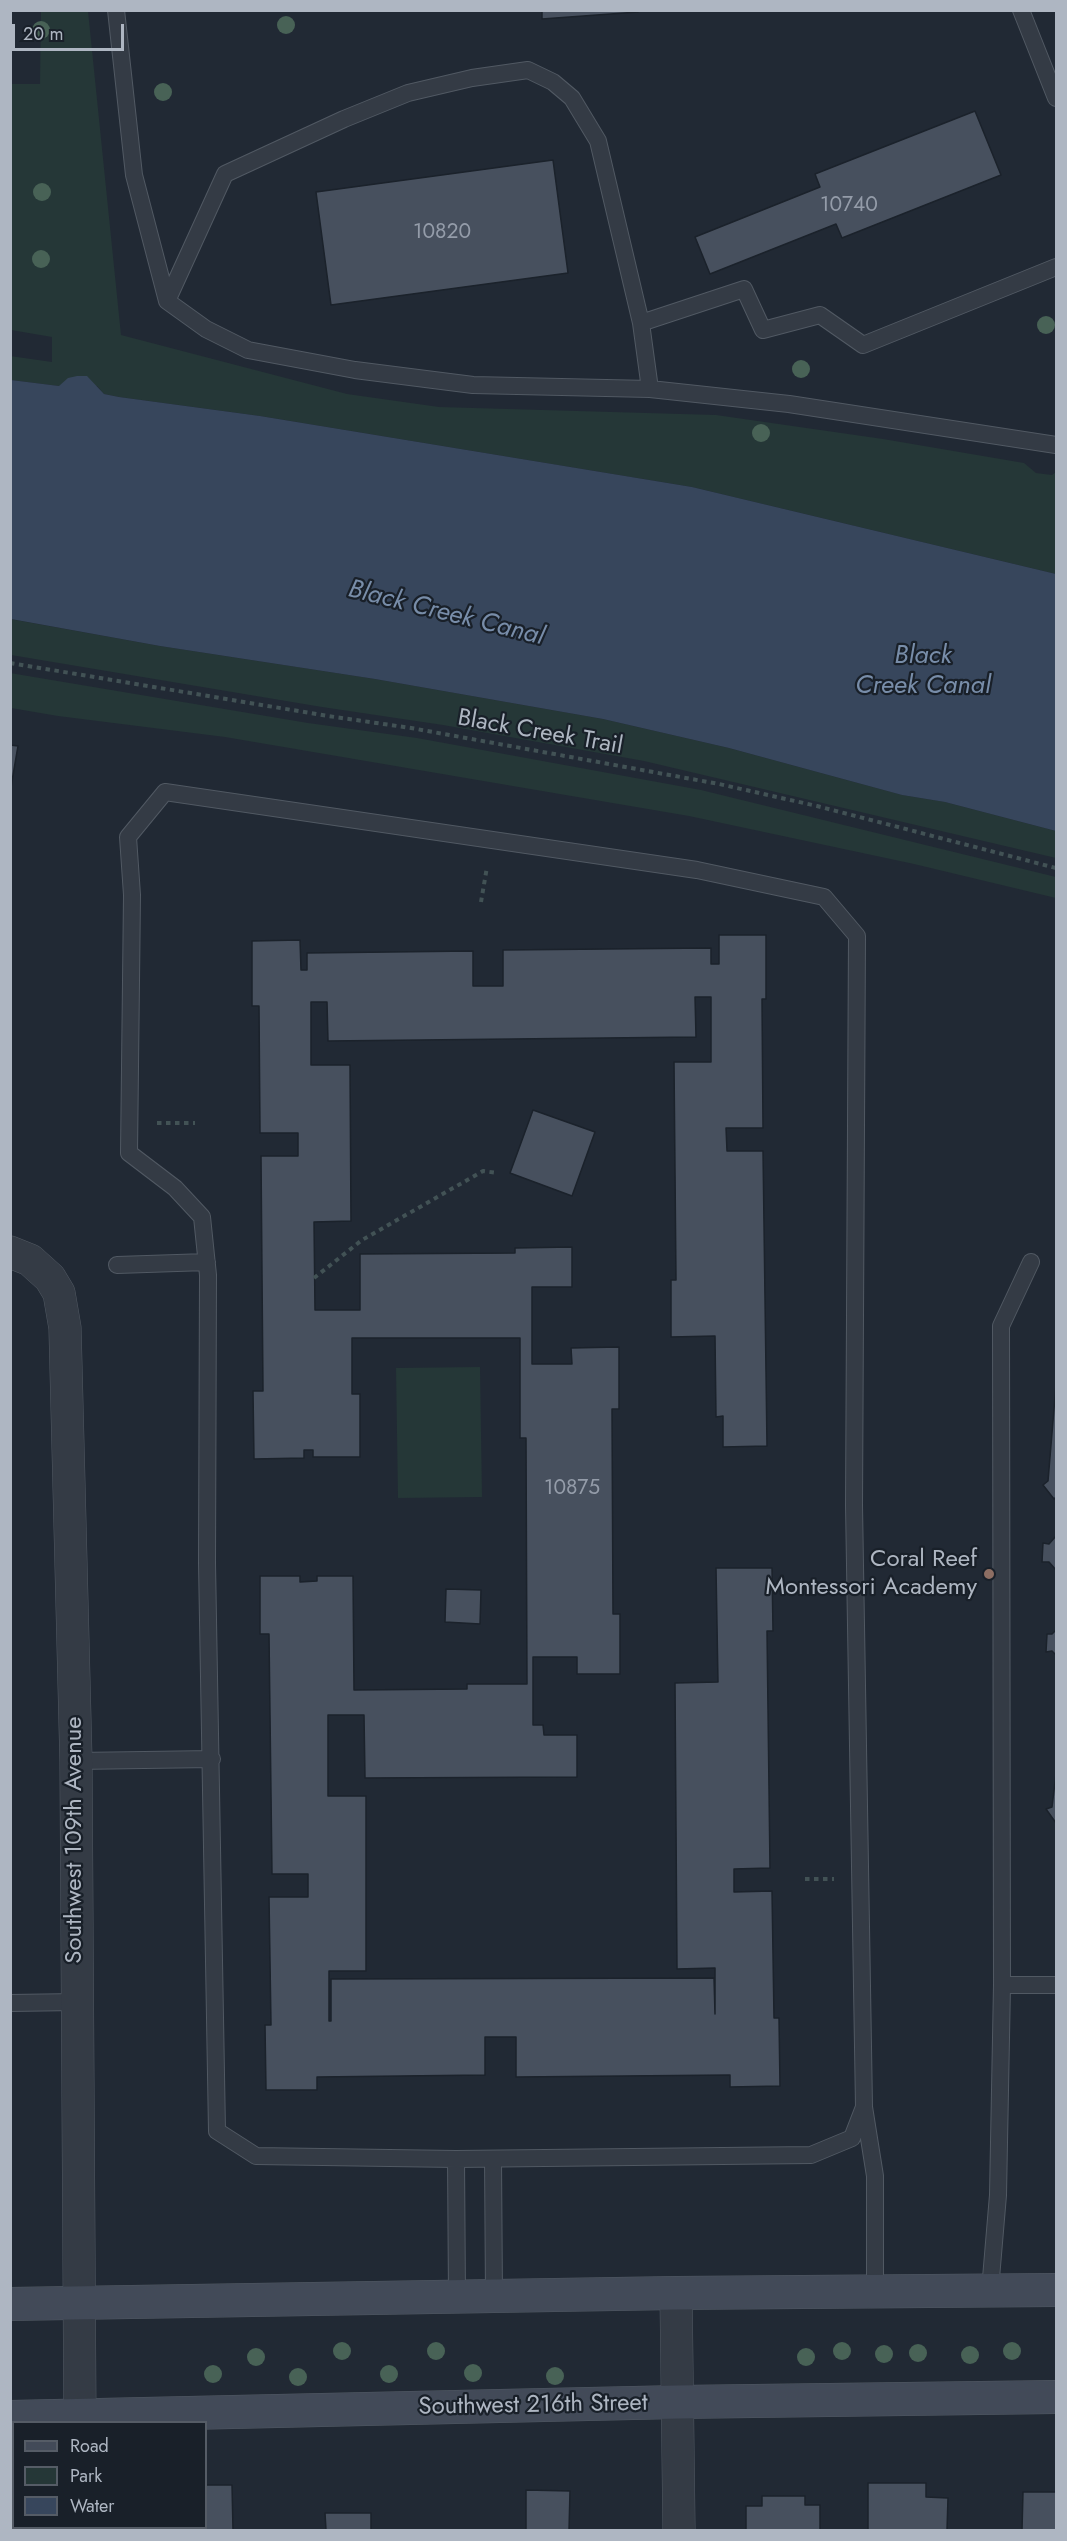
<!DOCTYPE html>
<html>
<head>
<meta charset="utf-8">
<style>
	body { margin:0 }
	#map { position:relative; width:1067px; height:2541px; overflow:hidden; background:#212934; font-family:Jost,sans-serif }
	canvas { display:block }
	.frame { position:absolute; inset:0; border:12px solid #aeb6c2; pointer-events:none }
	.legend { position:absolute; left:12px; top:2421px; width:195px; height:108px; box-sizing:border-box; background:#192029; border:2px solid #555c66; margin:0; padding:8px 10px; list-style:none; font-size:18px; color:#aeb6c2 }
	.legend li { display:flex; align-items:center; gap:12px; height:30px }
	.legend b { width:30px; border:2px solid #555c66 }
	.scale { position:absolute; left:12px; top:24px; width:112px; height:27px; box-sizing:border-box; border:3px solid #aeb6c2; border-top:0; padding-left:8px; font-size:18px; line-height:21px; white-space:nowrap; color:#aeb6c2; -webkit-text-stroke:4px #192029; paint-order:stroke }
</style>
</head>
<body>
<div id="map">
<canvas width="1067" height="2541"></canvas>
<div class="frame"></div>
<ul class="legend">
<li><b style="height:8px;background:#424a58"></b>Road</li>
<li><b style="height:16px;background:#253737"></b>Park</li>
<li><b style="height:16px;background:#37465c"></b>Water</li>
</ul>
<div class="scale">20 m</div>
</div>
<script>
const ctx = document.querySelector('canvas').getContext('2d');
ctx.lineJoin = 'round';
function fillPath(path, color) {
  ctx.fillStyle = color;
  ctx.fill(path, 'evenodd');
}
function toPath(rows) {
  const path = new Path2D();
  for (const r of rows) {
    path.moveTo(r[0], r[1]);
    for (let i = 2; i < r.length; i += 2) path.lineTo(r[i], r[i + 1]);
  }
  return path;
}
function trace(path, color, width, dash) {
  ctx.strokeStyle = color;
  ctx.lineWidth = width;
  ctx.lineCap = dash ? 'butt' : 'round';
  ctx.setLineDash(dash || []);
  ctx.stroke(path);
}
function write(font, color, halo, rows, align = 'center') {
  ctx.font = font + ' Jost,sans-serif';
  ctx.lineWidth = 4.5;
  ctx.setLineDash([]);
  ctx.textBaseline = 'middle';
  ctx.strokeStyle = halo;
  ctx.fillStyle = color;
  for (const [text, x, y, turn = 0] of rows) {
    ctx.save();
    ctx.translate(x, y);
    ctx.rotate((+turn || 0) * Math.PI / 180);
    ctx.textAlign = isNaN(turn) ? turn : align;
    if (halo) ctx.strokeText(text, 0, 0);
    ctx.fillText(text, 0, 0);
    ctx.restore();
  }
}
fillPath(toPath([
	[41,11,88,11,121,335,347,394,439,407,716,415,883,439,1024,463,1036,473,1052,475,1056,472,1056,574,692,487,260,416,119,397,104,394,97,386,59,386,11,380,10,356,52,362,52,337,11,330,11,84,40,84],
	[10,619,160,646,375,679,603,719,729,748,902,795,945,802,1056,831,1056,858,644,761,443,725,322,707,11,655],
	[10,673,308,723,417,738,701,790,1056,877,1056,898,914,864,689,816,225,737,58,716,11,708],
	[480,1367,482,1497,398,1498,396,1368]
]), '#253737');
fillPath(toPath([
	[77,376,87,376,104,394,119,397,260,416,692,487,1056,574,1056,831,945,802,902,795,729,748,603,719,375,679,160,646,11,619,11,380,59,386,68,378]
]), '#37465c');
const building = toPath([
	[542,10,638,10,638,12,542,19,542,10],
	[975,111,1001,175,842,238,836,224,710,274,695,237,820,187,815,174,975,111],
	[553,160,568,273,331,305,316,192,553,160],
	[10,745,18,746,10,793,10,745],
	[719,935,766,935,766,999,762,999,763,1128,726,1128,727,1151,763,1151,767,1446,723,1447,723,1416,716,1417,715,1336,671,1337,671,1280,676,1280,674,1062,711,1062,711,997,695,997,696,1037,328,1041,327,1002,311,1002,311,1065,350,1065,351,1221,314,1222,315,1310,360,1310,360,1254,515,1253,515,1248,572,1247,572,1287,532,1287,532,1364,572,1364,571,1348,619,1347,619,1409,612,1409,613,1614,620,1614,620,1674,577,1674,577,1657,533,1657,533,1725,543,1725,544,1735,577,1735,577,1777,365,1778,364,1715,328,1715,328,1796,366,1796,366,1971,329,1971,329,2021,331,2021,331,1979,714,1978,715,2014,715,1968,677,1969,675,1683,718,1682,716,1568,772,1568,773,1631,767,1631,770,1868,734,1869,734,1892,772,1891,774,2018,779,2018,780,2086,730,2087,730,2075,516,2077,516,2037,485,2037,485,2075,317,2077,317,2090,266,2090,265,2025,271,2025,269,1897,308,1897,308,1874,272,1874,269,1634,260,1634,260,1576,300,1576,300,1582,317,1581,317,1576,353,1576,354,1690,467,1689,467,1684,527,1684,526,1438,520,1438,520,1338,352,1338,352,1394,360,1394,360,1457,313,1457,313,1450,304,1450,304,1458,254,1459,253,1391,263,1391,261,1156,298,1156,298,1133,260,1133,259,1006,252,1006,252,941,300,940,301,970,307,970,307,953,473,951,473,986,503,986,503,950,711,948,711,964,719,964,719,935],
	[533,1110,595,1132,572,1196,510,1173,533,1110],
	[1056,1385,1056,1497,1054,1499,1043,1485,1048,1481,1056,1385],
	[1056,1536,1056,1570,1049,1562,1042,1562,1043,1543,1049,1544,1056,1536],
	[446,1589,481,1590,480,1624,445,1622,446,1589],
	[1056,1630,1056,1655,1052,1651,1046,1652,1047,1634,1052,1634,1056,1630],
	[1056,1774,1056,1823,1046,1809,1052,1807,1056,1774],
	[868,2483,926,2483,926,2497,948,2498,947,2530,868,2530,868,2483],
	[206,2485,232,2485,233,2530,159,2530,159,2528,206,2528,206,2485],
	[526,2490,570,2491,569,2530,526,2530,526,2490],
	[1023,2492,1056,2492,1056,2530,1022,2530,1023,2492],
	[762,2496,805,2496,805,2505,820,2505,820,2530,746,2530,746,2506,762,2506,762,2496],
	[325,2513,371,2513,371,2530,326,2530,325,2513]
]);
fillPath(building, '#47505e');
trace(building, '#1b222b', 1.5);
const lane = toPath([
	[116,10,134,175,167,301,206,329,248,350,355,370,473,385,650,389,789,404,1056,445],
	[1021,10,1056,98],
	[167,301,225,174,344,119,408,93,472,78,528,70,553,82,572,98,598,141,641,323,650,389],
	[641,323,744,289,763,330,820,315,863,345,1056,267],
	[165,792,697,870,824,897,857,936,854,1505,864,2107,852,2138,811,2155,456,2159,256,2156,217,2131,207,1563,208,1275,202,1217,175,1188,129,1153,132,895,128,837,165,792],
	[117,1265,207,1262],
	[76,1761,212,1759],
	[1002,1985,1056,1985],
	[10,2003,77,2002],
	[864,2107,875,2176,875,2292],
	[456,2159,457,2297],
	[493,2159,494,2296],
	[990,2290,998,2195,1002,1985,1001,1326,1031,1262]
]);
const street = toPath([
	[10,1252,30,1260,50,1278,59,1293,65,1328,76,1761,80,2422],
	[676,2293,679,2530],
	[82,2528,82,2530]
]);
const secondary = toPath([
	[10,2304,676,2293,1056,2290],
	[10,2417,678,2402,1056,2397]
]);
trace(lane, '#515963', 18);
trace(street, '#515963', 33);
trace(secondary, '#515963', 34);
trace(toPath([
	[10,663,328,716,411,728,719,784,817,806,1056,868],
	[481,902,487,867],
	[157,1123,195,1123],
	[314,1278,362,1240,483,1171,498,1173],
	[805,1879,834,1879]
]), '#425255', 4, [4.5, 4.5]);
trace(lane, '#343b45', 16);
trace(street, '#343b45', 32);
trace(secondary, '#424a58', 33);
ctx.fillStyle = '#486256';
for (const [x, y] of [
	[286,25],
	[41,30],
	[163,92],
	[42,192],
	[41,259],
	[1046,325],
	[801,369],
	[761,433],
	[342,2351],
	[436,2351],
	[842,2351],
	[1012,2351],
	[918,2353],
	[884,2354],
	[970,2355],
	[256,2357],
	[806,2357],
	[473,2373],
	[213,2374],
	[389,2374],
	[555,2376],
	[298,2377]
]) {
  ctx.beginPath();
  ctx.arc(x, y, 9, 0, 2 * Math.PI);
  ctx.fill();
}
for (const [x, y, r, color] of [
	[989,1574,6,"#8d6e63"]
]) {
  const dot = new Path2D();
  dot.arc(x, y, r, 0, 2 * Math.PI);
  ctx.fillStyle = color;
  ctx.fill(dot);
  trace(dot, '#192029', 2);
}
write('21px', '#949ca9', null, [
	["10740",849,206],
	["10820",442,233],
	["10875",572,1489]
]);
write('24px', '#aeb6c2', '#192029', [
	["Black Creek Trail",540,733,10],
	["Southwest 109th Avenue",75,1840,-90],
	["Southwest 216th Street",533,2406,-1]
]);
write('24px', '#aeb6c2', '#192029', [
	["Coral Reef",977,1560],
	["Montessori Academy",977,1588]
], 'right');
write('italic 26px', '#788da9', '#192029', [
	["Black Creek Canal",446,614,14],
	["Black",923,657],
	["Creek Canal",923,687]
]);
</script>
</body>
</html>
